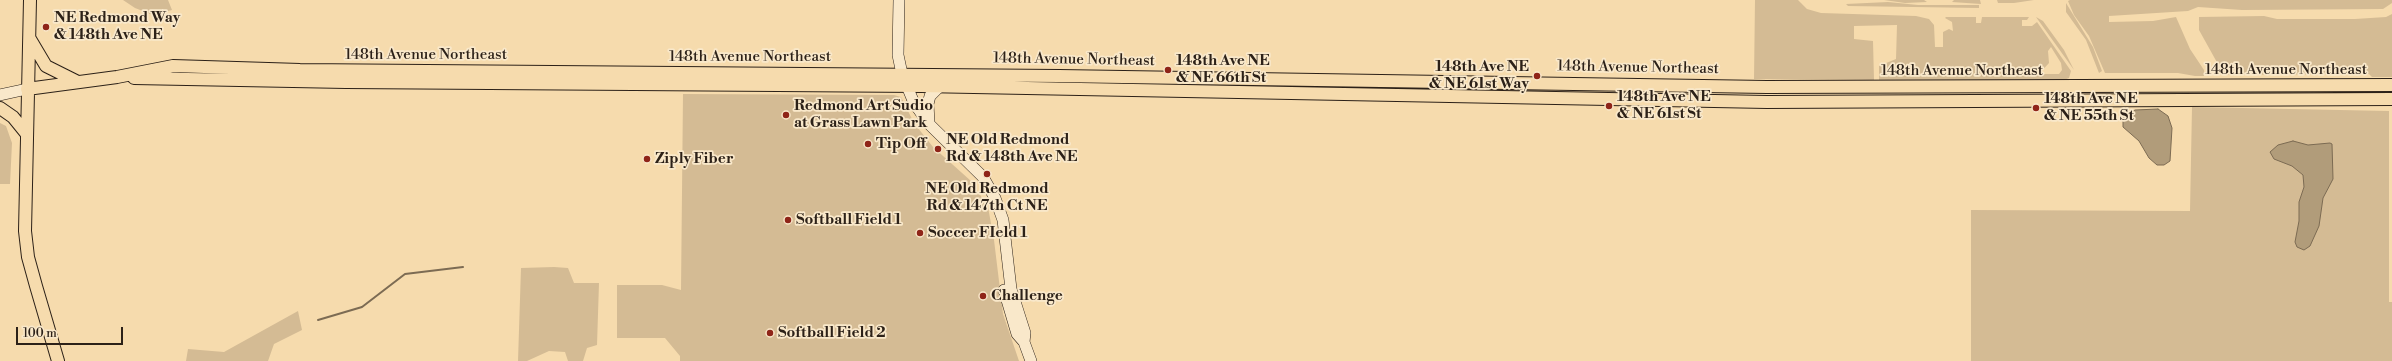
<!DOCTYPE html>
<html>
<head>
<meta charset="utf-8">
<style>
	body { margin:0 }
	#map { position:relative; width:2392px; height:361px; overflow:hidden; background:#f6dbad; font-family:"Libre Bodoni",serif }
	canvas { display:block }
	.scale { position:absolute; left:16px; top:327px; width:107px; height:18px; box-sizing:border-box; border:2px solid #2c2118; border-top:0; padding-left:5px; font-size:12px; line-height:14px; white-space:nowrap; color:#2c2118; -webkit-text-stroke:3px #f9e8ca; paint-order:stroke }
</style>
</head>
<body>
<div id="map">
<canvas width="2392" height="361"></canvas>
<div class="scale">100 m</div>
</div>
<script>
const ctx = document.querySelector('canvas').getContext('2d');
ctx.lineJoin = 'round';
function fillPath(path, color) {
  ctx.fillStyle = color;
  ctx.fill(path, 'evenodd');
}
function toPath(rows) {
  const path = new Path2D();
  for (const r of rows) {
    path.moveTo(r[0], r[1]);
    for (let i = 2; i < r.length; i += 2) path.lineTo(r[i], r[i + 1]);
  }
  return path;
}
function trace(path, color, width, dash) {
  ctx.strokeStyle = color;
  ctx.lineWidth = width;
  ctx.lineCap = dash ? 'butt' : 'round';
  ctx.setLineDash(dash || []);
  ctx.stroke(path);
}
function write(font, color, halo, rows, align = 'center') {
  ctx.font = font + ' "Libre Bodoni",serif';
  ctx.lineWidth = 3.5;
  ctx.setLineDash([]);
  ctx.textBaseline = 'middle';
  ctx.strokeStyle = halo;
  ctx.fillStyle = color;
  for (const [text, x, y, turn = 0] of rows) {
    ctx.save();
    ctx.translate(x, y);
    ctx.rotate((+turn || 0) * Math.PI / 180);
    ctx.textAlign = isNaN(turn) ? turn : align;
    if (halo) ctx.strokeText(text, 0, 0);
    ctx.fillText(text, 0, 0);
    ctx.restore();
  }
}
fillPath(toPath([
	[123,0,168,0,172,10,153,15,135,8],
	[1755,0,1798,0,1807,9,1821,13,1916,16,1929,19,1934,25,1935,47,1943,47,1943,32,1949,29,1953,31,1952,22,1945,18,1946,17,1976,17,1976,23,1981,23,1982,17,2029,17,2027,20,2022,20,2022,26,2032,26,2037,22,2071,71,2069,78,2064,80,1879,80,1879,66,1896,59,1897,25,1854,26,1854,39,1873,41,1874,80,1754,79],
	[2051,47,2061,63,2062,70,2059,74,2039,74,2049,63,2048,51],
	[1884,0,1924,0,1927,2,1905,3],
	[1954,0,1980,0,1981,4,1952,2],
	[1997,0,2034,0,2014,3,1998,3],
	[2070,0,2392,0,2392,3,2383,9,2242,10,2198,7,2188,11,2109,16,2109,22,2153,21,2176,17,2190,49,2204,70,2204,76,2195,76,2178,73,2105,73,2089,36,2074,15,2068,1],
	[1888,2,1918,5,1979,5,1979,8,1848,6,1846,4],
	[2066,3,2093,47,2102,71,2099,73,2086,40,2066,12],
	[2392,14,2392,77,2372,77,2369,74,2216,75,2216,68,2219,66,2199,30,2199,17,2264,16,2277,19,2355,19,2386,17],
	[2036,17,2043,21,2064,50,2074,70],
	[2300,78,2333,78,2333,80,2217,80,2216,79],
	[683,94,894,95,901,97,914,123,933,147,971,181,988,207,994,240,1003,314,1019,361,680,361,680,356,665,338,617,338,617,285,662,285,681,290],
	[2192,107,2389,111,2389,302,2392,302,2392,361,1971,361,1971,210,2190,211],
	[0,123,6,126,12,143,10,184,0,184],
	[554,267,568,268,574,283,599,283,597,345,587,348,583,361,568,361,565,352,549,351,527,361,518,361,521,268],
	[298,311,302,330,274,344,268,361,186,361,188,349,224,352]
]), '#d4bb94');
const water = toPath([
	[2158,109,2168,116,2172,128,2170,161,2164,165,2157,165,2149,158,2139,141,2123,127,2123,117,2135,110,2158,109],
	[2293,141,2308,145,2330,143,2332,144,2333,179,2323,198,2319,226,2310,246,2304,250,2297,247,2295,242,2299,221,2299,202,2304,187,2303,175,2292,166,2274,159,2270,152,2278,145,2293,141]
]);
fillPath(water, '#b19c7a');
trace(water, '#7c6b53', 1);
trace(toPath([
	[318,320,362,307,405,274,463,267]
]), '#7c6b53', 2);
const secondary = toPath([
	[899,0,898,55,902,74,914,103,929,124,983,177,995,198,1003,220,1011,289,1025,333,1024,342],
	[0,95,27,89],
	[929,123,928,104,930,96,939,87],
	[1004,290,1017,334,1024,342,1031,361]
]);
const primary = toPath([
	[30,0,25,231,28,257,36,286,58,361],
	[30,39,46,66,76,81],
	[134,78,346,82,921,86,1767,102,2392,99],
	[27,89,117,77,173,66,300,70,1059,76,1767,87,2392,85],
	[0,108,13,117,26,133]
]);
trace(secondary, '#2c2118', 12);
trace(primary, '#2c2118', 14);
trace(secondary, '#f9e8ca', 11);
trace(primary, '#f6dbad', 12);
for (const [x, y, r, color] of [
	[46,27,4,"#8f2418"],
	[1168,70,4,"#8f2418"],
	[1537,76,4,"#8f2418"],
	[1609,106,4,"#8f2418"],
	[2036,108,4,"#8f2418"],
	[786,115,4,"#8f2418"],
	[868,144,4,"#8f2418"],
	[938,149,4,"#8f2418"],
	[647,159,4,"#8f2418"],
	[987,174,4,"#8f2418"],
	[788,220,4,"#8f2418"],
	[920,233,4,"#8f2418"],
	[983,296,4,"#8f2418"],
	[770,333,4,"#8f2418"]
]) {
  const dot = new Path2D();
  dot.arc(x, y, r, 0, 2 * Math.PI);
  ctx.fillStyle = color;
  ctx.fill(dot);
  trace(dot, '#f9e8ca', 1.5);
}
write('bold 15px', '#2c2118', '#f9e8ca', [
	["NE Redmond Way",54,18],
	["& 148th Ave NE",54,35],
	["148th Ave NE",1176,61],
	["& NE 66th St",1176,78],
	["148th Ave NE",1529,67,"right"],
	["& NE 61st Way",1529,84,"right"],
	["148th Ave NE",1617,97],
	["& NE 61st St",1617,114],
	["148th Ave NE",2044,99],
	["& NE 55th St",2044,116],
	["Redmond Art Sudio",794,106],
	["at Grass Lawn Park",794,123],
	["NE Old Redmond",946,140],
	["Rd & 148th Ave NE",946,157],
	["Tip Off",876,144],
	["Ziply Fiber",655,159],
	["NE Old Redmond",987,189,"center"],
	["Rd & 147th Ct NE",987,206,"center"],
	["Softball Field 1",796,220],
	["Soccer FIeld 1",928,233],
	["Challenge",991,296],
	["Softball Field 2",778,333]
], 'left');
write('15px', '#2c2118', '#f9e8ca', [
	["148th Avenue Northeast",426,55],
	["148th Avenue Northeast",750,57],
	["148th Avenue Northeast",1074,60,1],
	["148th Avenue Northeast",1638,68,1],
	["148th Avenue Northeast",2286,70],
	["148th Avenue Northeast",1962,71]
]);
</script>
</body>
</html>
